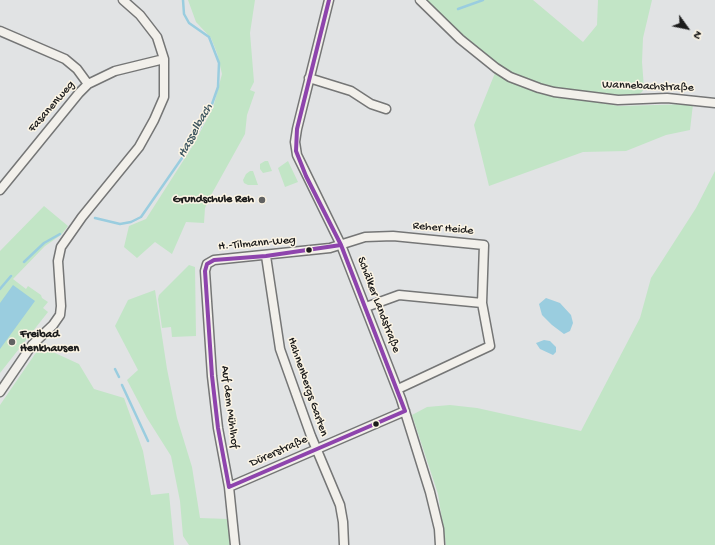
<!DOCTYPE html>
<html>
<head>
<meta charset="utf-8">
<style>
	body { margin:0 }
	#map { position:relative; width:715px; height:545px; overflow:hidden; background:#e1e3e4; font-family:"Gochi Hand",sans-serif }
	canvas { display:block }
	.north { position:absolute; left:667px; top:8px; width:40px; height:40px; -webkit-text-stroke:3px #fcf5e5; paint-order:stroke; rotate:123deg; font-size:11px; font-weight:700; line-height:16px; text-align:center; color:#1c1c1c }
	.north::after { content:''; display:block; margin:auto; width:14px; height:18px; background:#1c1c1c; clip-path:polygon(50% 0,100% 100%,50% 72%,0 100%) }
</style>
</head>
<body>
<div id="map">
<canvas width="715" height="545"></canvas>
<div class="north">N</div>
</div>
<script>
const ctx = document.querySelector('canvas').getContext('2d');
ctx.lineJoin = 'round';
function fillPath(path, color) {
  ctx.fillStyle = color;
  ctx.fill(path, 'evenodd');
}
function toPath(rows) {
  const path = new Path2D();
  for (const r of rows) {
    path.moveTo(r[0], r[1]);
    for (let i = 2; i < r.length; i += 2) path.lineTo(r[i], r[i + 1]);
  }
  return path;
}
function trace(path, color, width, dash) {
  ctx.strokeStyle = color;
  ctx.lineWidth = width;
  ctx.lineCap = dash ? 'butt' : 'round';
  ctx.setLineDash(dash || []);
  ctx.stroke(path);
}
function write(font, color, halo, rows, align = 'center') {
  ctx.font = font + ' "Gochi Hand",sans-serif';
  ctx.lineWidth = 3;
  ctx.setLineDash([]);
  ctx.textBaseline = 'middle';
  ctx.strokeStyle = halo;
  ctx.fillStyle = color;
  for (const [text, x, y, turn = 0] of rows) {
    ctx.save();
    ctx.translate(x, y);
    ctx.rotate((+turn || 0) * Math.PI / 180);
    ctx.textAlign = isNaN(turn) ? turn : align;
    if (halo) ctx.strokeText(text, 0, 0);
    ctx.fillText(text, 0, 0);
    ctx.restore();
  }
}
fillPath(toPath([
	[188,0,255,0,250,33,254,82,250,90,255,92,247,115,245,134,210,197,205,208,204,223,186,222,172,254,155,242,137,258,124,247,129,226,146,219,192,147,213,108,222,74,217,53,211,38,196,22],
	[423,0,533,0,583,42,597,25,598,0,652,0,643,38,642,62,644,88,642,92,633,98,539,85,497,66,461,37],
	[495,73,538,92,619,106,693,104,690,130,666,135,626,151,583,152,489,186,474,125],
	[265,161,268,161,272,171,263,173,260,169,260,164],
	[288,161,298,182,285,187,278,168],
	[250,171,253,171,258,185,248,185,244,183,243,180,246,174],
	[715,171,715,545,446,545,438,494,412,415,427,407,450,405,477,408,581,431,640,318,651,278,696,208],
	[44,206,68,226,61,235,45,246,13,279,26,289,28,286,41,295,42,298,48,302,43,308,48,312,0,373,0,251],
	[189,265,195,267,196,336,172,337,171,327,162,328,158,299,159,295],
	[155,290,167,369,177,418,192,467,200,518,228,519,230,545,189,545,183,536,180,501,171,456,147,418,127,380,138,370,115,326,128,300],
	[42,347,79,364,94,389,124,398,143,451,151,495,169,493,174,545,0,545,0,405,35,354]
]), '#c2e5c6');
fillPath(toPath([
	[13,285,35,301,0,349,0,303],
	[546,298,560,303,571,315,573,323,570,331,564,334,552,325,542,315,539,304],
	[544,340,550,341,556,347,556,352,553,355,540,349,536,343]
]), '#9acddf');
trace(toPath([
	[458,9,483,0],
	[95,218,120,224,131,222,141,217,191,145,211,107,218,87,219,63,209,37,189,23,184,14,183,0],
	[24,262,44,243,60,234],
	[0,289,11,276],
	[115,369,119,377],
	[122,385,148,441]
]), '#9acddf', 2.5);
const minor = toPath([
	[329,0,297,129,295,142,297,155,341,245,401,399,430,492,439,529,440,545],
	[420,0,460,39,496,68,510,77,539,88,554,92,618,100,667,98,715,103],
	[0,31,65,59,77,69,88,84],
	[309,78,351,91,371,104,386,109],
	[0,190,79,93,88,84,115,71,164,59],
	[266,256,280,349,311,436,340,505,343,522,344,545],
	[366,307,399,295,482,303],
	[0,392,32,345,53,325,60,315,61,306,58,261,61,247,82,217,139,147,154,120,164,97,164,59,157,37,140,15,123,0],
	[229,487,405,411],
	[235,545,229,487,218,428,212,376,205,271,207,264,214,260,330,248,365,237,393,236,484,245,482,303,490,346,398,389]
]);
trace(minor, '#757676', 11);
trace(minor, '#f2f0eb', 8);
trace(toPath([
	[329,0,297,129,296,151,306,176,341,245,405,411],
	[229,487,218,428,212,376,205,271,207,264,214,260,266,256,341,245],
	[229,487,405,411]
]), '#8e44ad', 4);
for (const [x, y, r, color] of [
	[262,200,4,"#616262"],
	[309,250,3.5,"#1c1c1c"],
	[12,342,4,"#616262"],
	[376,424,3.5,"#1c1c1c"]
]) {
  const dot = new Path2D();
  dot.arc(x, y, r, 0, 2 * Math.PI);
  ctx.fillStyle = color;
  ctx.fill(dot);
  trace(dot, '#fcf5e5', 1.5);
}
write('12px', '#1c1c1c', '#fcf5e5', [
	["Wannebachstraße",648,87,2],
	["Fasanenweg",52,107,-49],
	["Reher Heide",443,229,5],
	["H.-Tilmann-Weg",257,244,-5],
	["Schälker Landstraße",378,305,69],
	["Hahnenbergs Garten",307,387,71],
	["Auf dem Mühlhof",229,407,83],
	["Dürerstraße",279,452,-24]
]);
write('bold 12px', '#1c1c1c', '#fcf5e5', [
	["Grundschule Reh",254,200],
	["Freibad",20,335,"left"],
	["Henkhausen",20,349,"left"]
], 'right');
write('italic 13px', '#3e5660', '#fcf5e5', [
	["Hasselbach",196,131,-61]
]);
</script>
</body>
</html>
